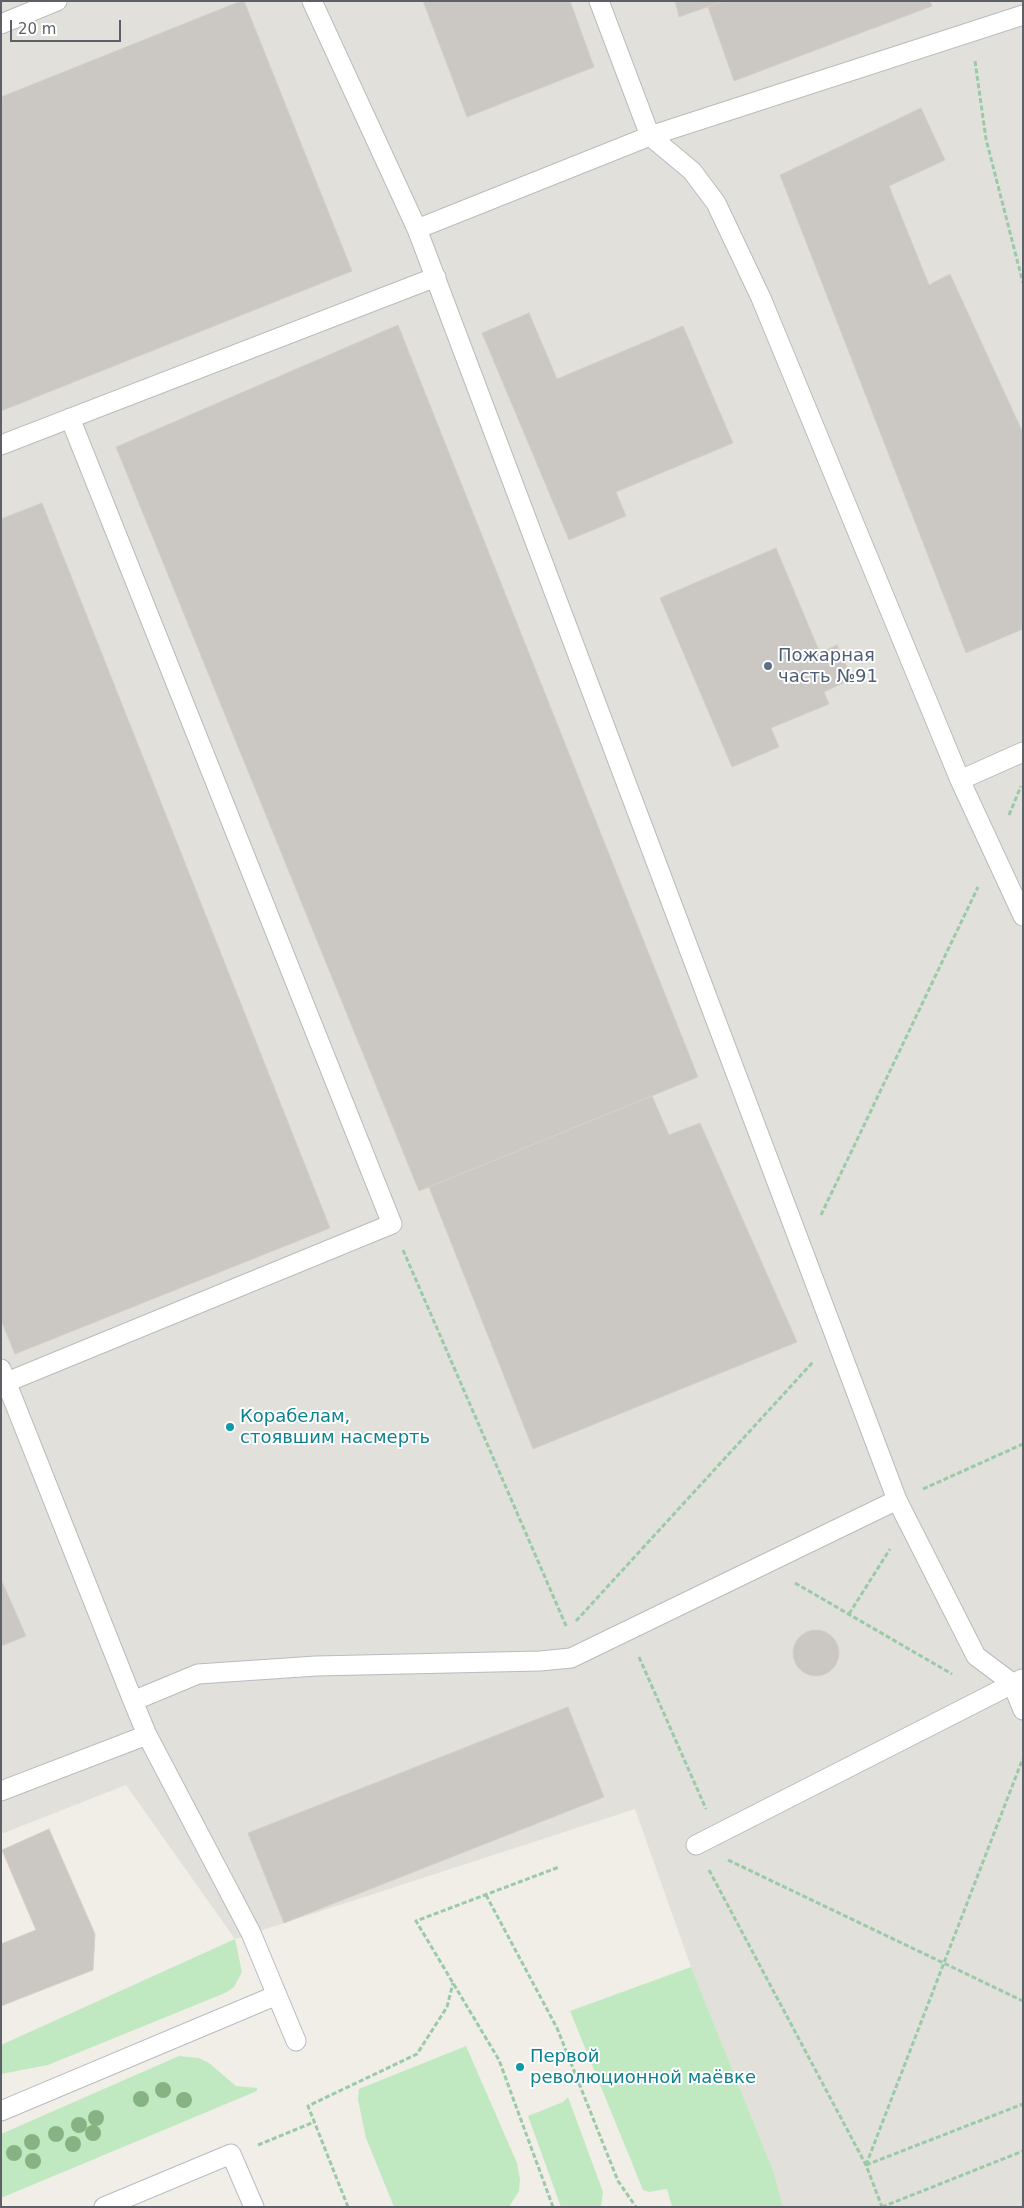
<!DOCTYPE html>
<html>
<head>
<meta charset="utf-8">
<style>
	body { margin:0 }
	#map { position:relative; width:1024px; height:2208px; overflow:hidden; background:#f0eee6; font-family:"DejaVu Sans",sans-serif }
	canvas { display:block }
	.frame { position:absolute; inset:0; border:2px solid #5d6167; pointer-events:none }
	.scale { position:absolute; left:10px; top:20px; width:111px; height:22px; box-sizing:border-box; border:2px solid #5d6167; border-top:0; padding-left:6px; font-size:15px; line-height:18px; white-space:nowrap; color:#5d6167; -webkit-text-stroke:4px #fff; paint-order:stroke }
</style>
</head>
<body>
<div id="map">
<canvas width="1024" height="2208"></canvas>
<div class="frame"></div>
<div class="scale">20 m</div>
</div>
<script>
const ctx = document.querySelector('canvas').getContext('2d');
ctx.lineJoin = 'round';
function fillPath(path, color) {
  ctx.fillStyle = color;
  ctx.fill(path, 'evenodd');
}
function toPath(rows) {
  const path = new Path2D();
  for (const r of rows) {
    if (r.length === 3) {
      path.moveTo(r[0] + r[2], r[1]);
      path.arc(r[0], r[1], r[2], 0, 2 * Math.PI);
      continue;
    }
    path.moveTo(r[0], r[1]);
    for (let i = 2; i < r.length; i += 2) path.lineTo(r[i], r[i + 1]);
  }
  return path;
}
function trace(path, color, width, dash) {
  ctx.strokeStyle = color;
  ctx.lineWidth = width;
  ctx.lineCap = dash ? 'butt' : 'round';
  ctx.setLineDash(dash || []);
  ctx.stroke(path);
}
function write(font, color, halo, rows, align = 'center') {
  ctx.font = font + ' "DejaVu Sans",sans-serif';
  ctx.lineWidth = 4;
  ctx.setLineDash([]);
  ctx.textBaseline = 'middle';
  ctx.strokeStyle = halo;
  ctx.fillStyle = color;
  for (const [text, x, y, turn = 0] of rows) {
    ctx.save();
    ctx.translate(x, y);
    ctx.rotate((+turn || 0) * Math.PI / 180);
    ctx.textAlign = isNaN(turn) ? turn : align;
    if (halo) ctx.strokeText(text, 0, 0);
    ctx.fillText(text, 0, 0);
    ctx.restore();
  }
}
fillPath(toPath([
	[1,1,1023,1,1023,2207,783,2207,774,2173,691,1967,635,1809,235,1939,126,1785,1,1834]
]), '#e1e0da');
fillPath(toPath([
	[235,1939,242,1972,234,1987,225,1993,48,2065,1,2074,1,2045],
	[691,1967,774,2173,783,2207,672,2207,667,2189,649,2192,643,2190,570,2011],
	[466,2046,517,2163,520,2179,519,2191,509,2207,394,2207,366,2138,358,2100,359,2089],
	[179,2056,199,2058,209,2063,236,2086,257,2088,257,2091,1,2198,1,2134],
	[568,2097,603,2192,601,2207,561,2207,528,2116,563,2102]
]), '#c1e9c1');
const building = toPath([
	[241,1,244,1,352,271,1,411,1,97,241,1],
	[423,1,570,1,594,67,467,117,423,1],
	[675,1,724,1,679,17,675,1],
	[724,1,930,1,932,6,734,81,708,7,724,1],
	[921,108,945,160,889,186,929,285,950,274,1023,433,1023,629,966,653,780,175,921,108],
	[529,313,557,379,683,326,733,443,616,492,626,516,569,540,482,333,529,313],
	[398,325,698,1077,419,1191,116,447,398,325],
	[42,503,330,1228,15,1354,1,1320,1,519,42,503],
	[776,548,820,653,837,645,852,679,824,692,829,704,771,728,779,747,732,767,660,598,776,548],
	[652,1096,669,1135,700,1123,797,1342,533,1449,429,1187,652,1096],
	[1,1579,26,1636,1,1646,1,1579],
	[816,1653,23],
	[568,1707,604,1797,284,1923,248,1833,568,1707],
	[49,1829,95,1934,93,1970,1,2006,1,1944,36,1930,2,1850,49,1829]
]);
fillPath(building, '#cbc8c3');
trace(building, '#d5d0c3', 1);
const lane = toPath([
	[312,1,417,229,897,1500,976,1656,1012,1683,1023,1710],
	[599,1,650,136,692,171,716,203,761,298,960,780,1023,916],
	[1,24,57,1],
	[417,229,650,136,1023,15],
	[1,445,436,277],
	[960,780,1023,752],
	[1,1369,133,1701,198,1674,316,1666,540,1661,571,1658,897,1500],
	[7,1382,392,1224,70,418],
	[133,1701,147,1735,251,1933,296,2041],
	[1,1791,147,1735],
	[696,1845,1022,1679],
	[1,2111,277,1995],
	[104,2207,231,2154,254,2207]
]);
trace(lane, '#b8bbc0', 21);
trace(toPath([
	[975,61,986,139,1023,283],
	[1009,815,1021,786],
	[821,1215,978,887],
	[403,1250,567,1628],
	[923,1489,1023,1444],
	[795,1583,952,1674],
	[849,1614,890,1549],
	[576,1621,813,1362],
	[639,1657,706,1809],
	[728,1860,1023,2001],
	[709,1870,866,2165,882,2207],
	[486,1895,557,2028,618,2181,636,2207],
	[258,2145,314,2122],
	[866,2165,1023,1758],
	[866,2165,1023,2104],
	[348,2207,308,2106,417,2054,447,2007,453,1983],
	[553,2207,499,2060,416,1921,559,1867],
	[882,2207,1023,2151]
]), '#9acaa8', 3, [5, 2.5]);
trace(lane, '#fff', 19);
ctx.fillStyle = '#86b384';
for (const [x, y] of [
	[163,2090],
	[141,2099],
	[184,2100],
	[96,2118],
	[79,2125],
	[93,2133],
	[56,2134],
	[32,2142],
	[73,2144],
	[14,2153],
	[33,2161]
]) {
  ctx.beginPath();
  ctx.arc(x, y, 8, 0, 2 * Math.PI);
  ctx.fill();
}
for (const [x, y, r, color] of [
	[768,666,5,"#5c6f8a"],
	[230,1427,5,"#0f9aa8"],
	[520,2067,5,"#0f9aa8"]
]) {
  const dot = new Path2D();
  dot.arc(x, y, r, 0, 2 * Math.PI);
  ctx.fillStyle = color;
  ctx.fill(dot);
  trace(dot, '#fff', 2);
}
write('18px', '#4e5e75', '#fff', [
	["Пожарная",778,656],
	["часть №91",778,677]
], 'left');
write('18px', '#0d838f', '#fff', [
	["Корабелам,",240,1417],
	["стоявшим насмерть",240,1438],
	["Первой",530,2057],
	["революционной маёвке",530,2078]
], 'left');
</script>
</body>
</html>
